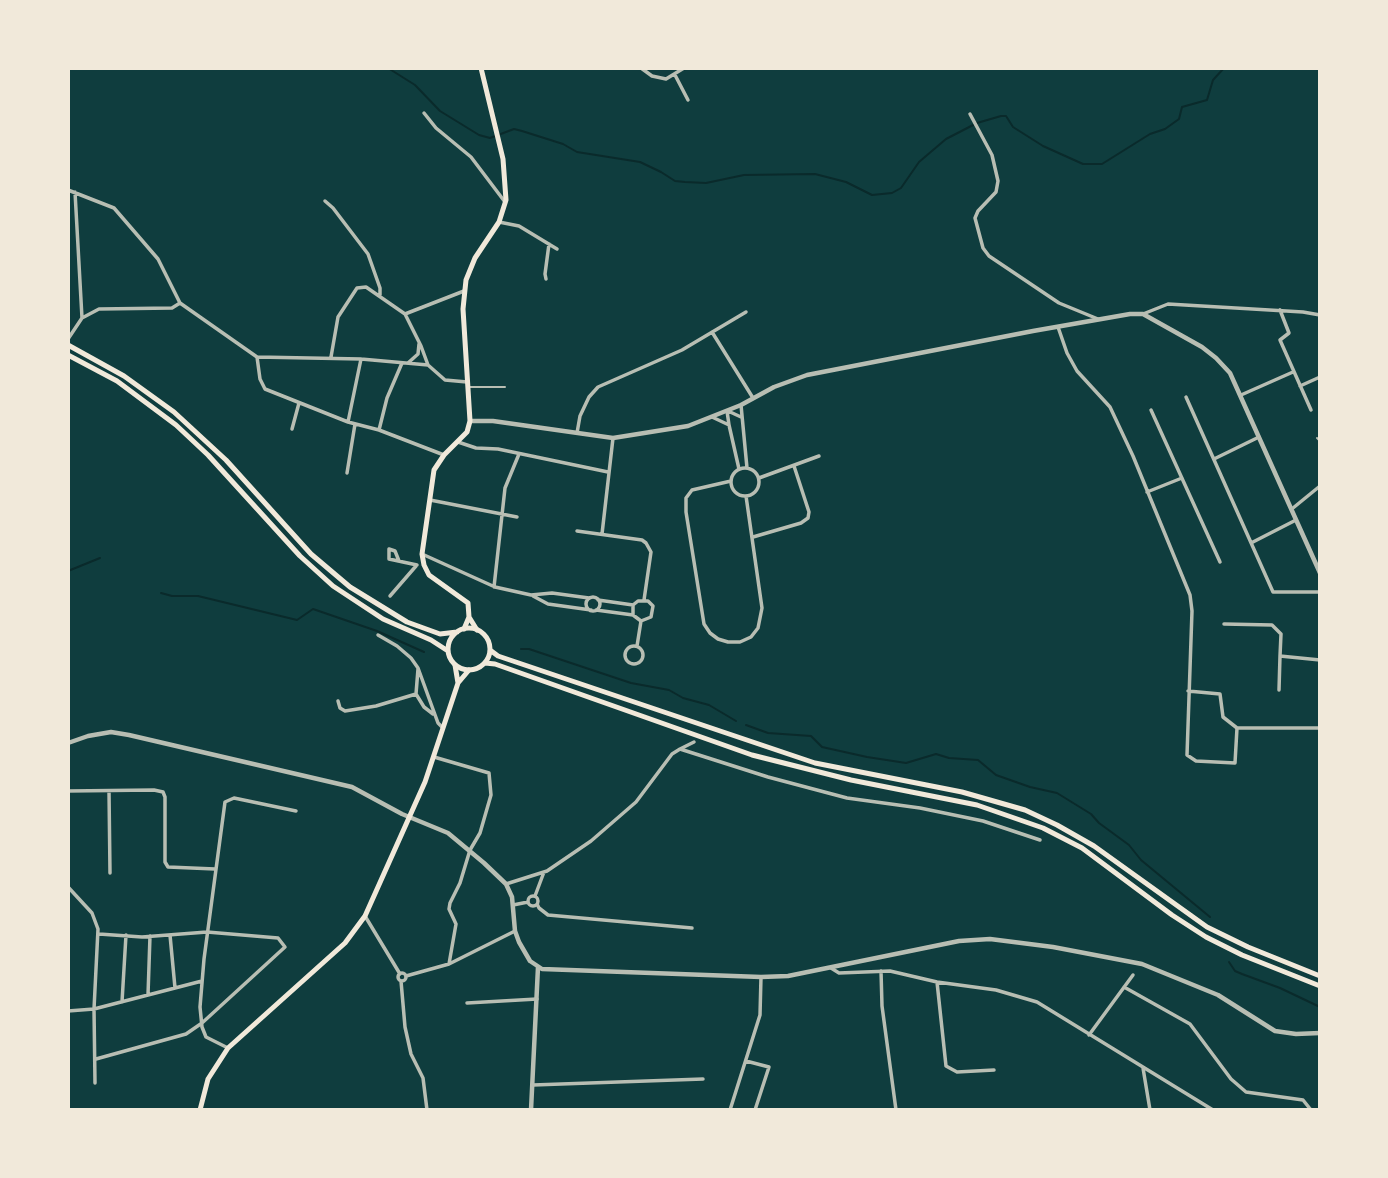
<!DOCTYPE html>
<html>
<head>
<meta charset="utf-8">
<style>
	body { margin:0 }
	#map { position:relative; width:1388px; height:1178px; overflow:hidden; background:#0f3d3e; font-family:"Fira Sans Condensed",sans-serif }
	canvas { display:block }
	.frame { position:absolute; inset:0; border:70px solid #f1e9da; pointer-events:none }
</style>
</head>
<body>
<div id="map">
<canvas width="1388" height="1178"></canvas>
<div class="frame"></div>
</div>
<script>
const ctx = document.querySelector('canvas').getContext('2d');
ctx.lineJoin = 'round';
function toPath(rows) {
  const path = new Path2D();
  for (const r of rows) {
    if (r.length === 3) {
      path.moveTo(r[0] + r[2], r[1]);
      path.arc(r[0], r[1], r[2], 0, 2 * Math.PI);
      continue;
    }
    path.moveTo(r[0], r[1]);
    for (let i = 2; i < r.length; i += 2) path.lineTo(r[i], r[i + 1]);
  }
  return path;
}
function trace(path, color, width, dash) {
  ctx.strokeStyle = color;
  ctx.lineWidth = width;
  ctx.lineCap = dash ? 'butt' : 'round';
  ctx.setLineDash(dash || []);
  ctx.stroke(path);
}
trace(toPath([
	[388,68,415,85,440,111,479,135,490,138,514,129,522,131,563,144,577,152,640,162,661,172,675,181,685,182,706,183,744,175,815,174,846,182,872,195,892,193,901,188,919,162,946,139,977,123,1001,116,1006,116,1013,127,1043,146,1083,164,1102,164,1150,134,1165,129,1179,119,1182,107,1207,100,1213,80,1224,68],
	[68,571,100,558],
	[161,593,172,596,198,596,297,620,313,609,377,631,424,652],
	[521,649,529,649,631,683,669,690,683,698,709,705,736,721],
	[746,725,768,733,811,736,822,747,867,757,906,763,936,754,949,758,978,760,996,775,1030,787,1057,793,1091,814,1099,823,1129,845,1141,860,1210,917],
	[1229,962,1235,971,1242,974,1280,988,1320,1007]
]), '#0a2a2b', 2);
trace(toPath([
	[468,387,505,387],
	[1317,438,1320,441]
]), '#b8beb3', 2);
trace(toPath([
	[641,68,652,76,666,79,684,68],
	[675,75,688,100],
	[424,113,436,128,471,157,505,202],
	[970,114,992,155,998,181,996,192,978,211,975,218,983,248,989,256,1059,303,1098,319],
	[68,190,114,208,158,259,180,303,257,357],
	[75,192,82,318],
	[325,201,333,208,368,254,380,288,380,295],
	[499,222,519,226,557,249],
	[546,279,545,274,549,244],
	[1280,310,1289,333,1280,340,1311,410],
	[405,314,464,291],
	[1143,314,1168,304,1303,312,1320,315],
	[1058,327,1067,353,1077,371,1110,407,1133,456,1190,595,1192,611,1187,755,1196,761,1235,763,1237,728,1319,728],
	[712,332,753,398],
	[68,339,82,318,99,309,172,308,180,303],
	[257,357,260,379,265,389,348,422,379,430,444,455],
	[257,357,361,359,428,365],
	[331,357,338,317,357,288,366,287,405,314,421,346,428,365,445,380,467,382],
	[408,363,418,354,419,344],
	[1300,386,1320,377],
	[1241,395,1293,372],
	[1186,397,1273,592,1320,592],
	[741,405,747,468],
	[1151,410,1220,562],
	[727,411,729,425],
	[728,411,741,417],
	[712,417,729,425,739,469],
	[348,422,361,359],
	[292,429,299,403],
	[379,430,387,398,402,363],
	[577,433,580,416,589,397,598,387,682,350,746,312],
	[458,442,476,448,498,449,608,472],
	[1214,459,1259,437],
	[745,482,14],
	[347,473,355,424],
	[759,478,819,456],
	[731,481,692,490,686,498,686,512,704,624,710,633,718,639,728,642,740,642,751,637,758,628,762,608,746,496],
	[1147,492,1182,478],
	[430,500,517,517],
	[1293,508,1320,486],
	[577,531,642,540,646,543,651,552,644,600],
	[602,534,613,438],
	[753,537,801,523,808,518,809,512,794,466],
	[1251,543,1296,520],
	[422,554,495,587,531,595,552,593,589,598],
	[399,561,395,551,389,549,389,559,417,565],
	[494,587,505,488,519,454],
	[390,596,416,566],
	[533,596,548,604,591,610],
	[593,604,7],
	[598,600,633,605],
	[596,610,633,615,641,621,651,617,653,606,648,601,638,601,633,605,633,615],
	[1224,624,1272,625,1281,634,1280,656,1320,660],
	[378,635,397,646,411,658,418,668,438,723,443,728],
	[634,655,9],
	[637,646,641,621],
	[418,669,416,694,424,707,433,714],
	[1279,690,1280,656],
	[1188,691,1220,694,1223,717,1237,728],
	[338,701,340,708,345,711,376,706,416,694],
	[1320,702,1320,747],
	[680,749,694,742],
	[434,757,489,773,491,795,480,833,470,850,460,883,450,903,449,909,456,924,449,964],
	[68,791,154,790,163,792,165,797,165,862,168,867,215,869],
	[109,791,110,873],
	[506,884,547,871,591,841,636,802,672,754,680,749,768,777,847,798,920,808,983,821,1040,840],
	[68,887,92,913,98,929,94,1009,95,1083],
	[535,896,544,872],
	[533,901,5],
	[537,904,539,908,548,915,692,928],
	[513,905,528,902],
	[365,916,400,974],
	[170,935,175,988],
	[831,968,839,973,890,971,937,982,996,990,1037,1002,1213,1110],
	[881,971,882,1006,896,1110],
	[402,977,4],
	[406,976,449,964,515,931],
	[401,981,405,1027,411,1054,423,1078,427,1110],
	[937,982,946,1066,957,1072,994,1070],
	[1124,987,1190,1024,1231,1079,1246,1092,1303,1100,1311,1110],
	[148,995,150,936],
	[122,1002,126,935],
	[467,1003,537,999],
	[68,1011,94,1009,202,981],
	[1089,1035,1133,975],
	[228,1048,206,1037,202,1027,200,1007,204,959,225,802,234,798,296,811],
	[96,1059,186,1034,202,1023,285,947,278,938,207,932,142,937,99,934],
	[746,1061,769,1067,755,1110],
	[1143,1068,1150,1110],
	[533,1085,703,1079],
	[730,1110,760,1015,761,977]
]), '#b8beb3', 3.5);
trace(toPath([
	[470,421,493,421,613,438,688,426,741,405,774,387,807,375,1033,331,1130,314,1143,314,1202,347,1216,358,1230,373,1320,573],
	[68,743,88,736,111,732,129,735,352,787,402,814,448,833,484,863,506,884,512,897,515,931,519,942,530,961,542,969,761,977,788,976,959,941,990,939,1053,947,1142,964,1218,995,1275,1031,1296,1034,1320,1033],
	[531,1110,538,967]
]), '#b8beb3', 4.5);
trace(toPath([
	[469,617,477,630],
	[464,629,469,617,468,603,429,575,424,565,422,554,434,470,444,455,467,432,470,421,463,309,466,280,475,258,499,222,506,200,503,159,481,68],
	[455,665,458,683],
	[200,1110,208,1079,228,1048,345,943,365,916,425,782,458,683,469,670]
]), '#f1e9da', 5);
trace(toPath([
	[68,345,124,376,174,412,226,460,311,554,350,587,407,622,440,634,457,632],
	[68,355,117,381,176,425,208,455,300,556,333,586,383,619,431,640,448,651],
	[469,649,21],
	[490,650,498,656,815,763,962,792,1025,810,1057,825,1094,846,1207,927,1248,947,1320,976],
	[485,663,495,664,752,755,851,780,977,805,1043,828,1082,848,1172,915,1206,937,1242,955,1320,986]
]), '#f1e9da', 5);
</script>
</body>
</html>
